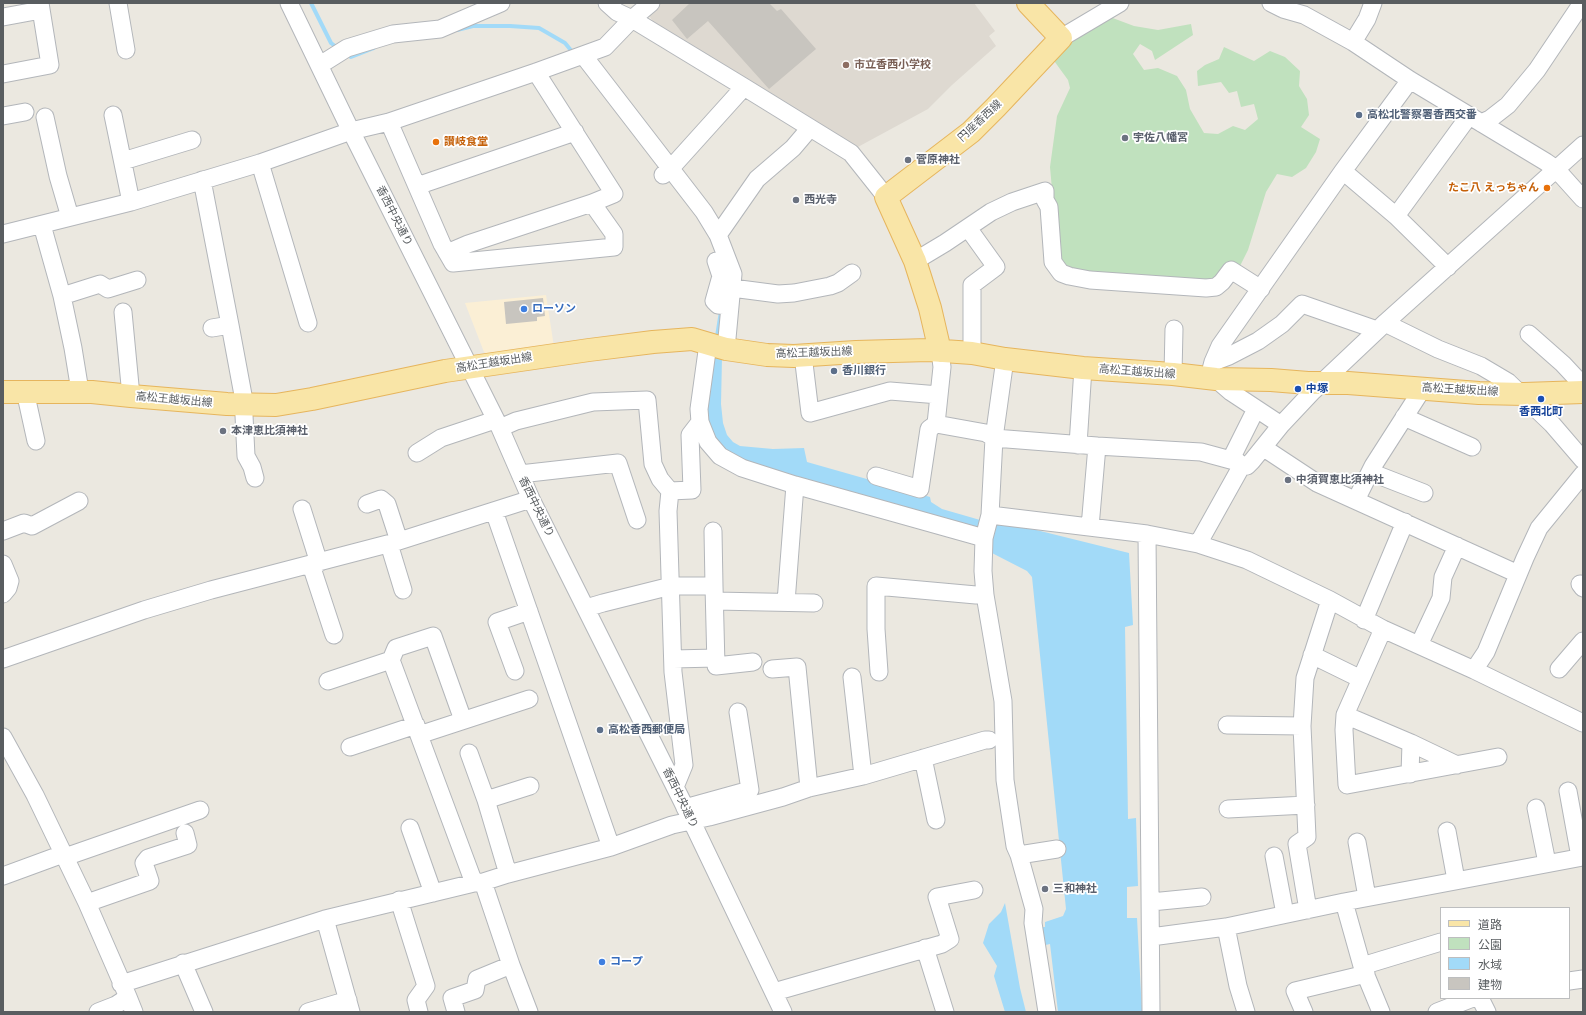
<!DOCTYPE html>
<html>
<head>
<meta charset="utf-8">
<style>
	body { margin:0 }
	#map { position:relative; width:1586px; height:1015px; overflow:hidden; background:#ebe8e0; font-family:Arial,"Noto Sans JP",sans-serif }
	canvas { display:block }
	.frame { position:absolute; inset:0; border:4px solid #595d60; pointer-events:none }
	.legend { position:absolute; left:1440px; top:907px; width:130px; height:92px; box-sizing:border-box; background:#fff; border:1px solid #bdbebf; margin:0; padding:5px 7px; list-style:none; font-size:12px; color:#595d60 }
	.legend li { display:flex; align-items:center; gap:8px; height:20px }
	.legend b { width:20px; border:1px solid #bdbebf }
</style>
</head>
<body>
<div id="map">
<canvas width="1586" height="1015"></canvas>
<div class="frame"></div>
<ul class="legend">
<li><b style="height:5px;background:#f9e5a7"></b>道路</li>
<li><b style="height:11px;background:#c0e1be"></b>公園</li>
<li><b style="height:11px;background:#a2daf8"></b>水域</li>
<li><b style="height:11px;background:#c8c5bf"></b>建物</li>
</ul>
</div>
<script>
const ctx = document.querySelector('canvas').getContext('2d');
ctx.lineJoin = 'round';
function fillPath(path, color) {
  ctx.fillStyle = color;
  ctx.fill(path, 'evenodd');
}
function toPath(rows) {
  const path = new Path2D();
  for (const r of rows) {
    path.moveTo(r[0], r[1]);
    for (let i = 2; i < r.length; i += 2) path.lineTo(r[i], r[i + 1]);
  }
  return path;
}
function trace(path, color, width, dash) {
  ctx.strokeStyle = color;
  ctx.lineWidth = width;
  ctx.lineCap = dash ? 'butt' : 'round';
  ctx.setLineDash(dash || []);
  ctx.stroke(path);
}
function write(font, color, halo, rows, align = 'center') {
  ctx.font = font + ' Arial,"Noto Sans JP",sans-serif';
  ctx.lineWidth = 3.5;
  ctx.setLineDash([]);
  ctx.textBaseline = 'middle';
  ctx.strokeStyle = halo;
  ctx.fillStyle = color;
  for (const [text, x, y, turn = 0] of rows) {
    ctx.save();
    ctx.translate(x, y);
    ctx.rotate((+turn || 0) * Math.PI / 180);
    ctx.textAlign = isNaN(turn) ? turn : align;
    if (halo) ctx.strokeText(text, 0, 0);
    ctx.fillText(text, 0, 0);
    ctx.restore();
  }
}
fillPath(toPath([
	[546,295,554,347,490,356,484,352,465,303]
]), '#fbefd5');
fillPath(toPath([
	[660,3,974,3,995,31,989,36,996,46,952,85,928,109,856,148,657,28,648,14]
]), '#ded9d1');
fillPath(toPath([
	[1110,17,1134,26,1158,30,1191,24,1193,35,1155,60,1152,51,1140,44,1133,54,1144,70,1158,68,1177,76,1186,90,1190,109,1204,133,1218,134,1233,126,1245,130,1258,119,1254,104,1241,107,1237,91,1229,93,1221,82,1198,86,1197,71,1205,65,1219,59,1224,47,1254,61,1270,51,1285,57,1300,71,1299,86,1307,99,1309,115,1301,127,1320,139,1316,152,1306,168,1292,177,1277,174,1266,192,1248,250,1239,268,1215,281,1065,271,1058,256,1050,167,1057,116,1070,88,1068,80,1052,58,1073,38]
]), '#c0e1be');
fillPath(toPath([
	[719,311,723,312,721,404,723,423,727,435,733,442,740,446,773,449,804,448,807,462,930,497,931,502,942,509,994,524,1004,522,1129,553,1133,625,1125,627,1128,819,1136,818,1138,886,1127,887,1127,918,1137,918,1142,1012,1058,1012,1050,944,1041,946,1039,927,1045,927,1045,922,1063,916,1066,909,1032,577,1027,571,990,552,991,536,736,460,709,434,704,406],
	[1005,903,1020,988,1026,1012,1005,1012,994,976,997,966,983,943,989,924,1001,912]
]), '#a2daf8');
trace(toPath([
	[311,3,331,43,339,49],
	[457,30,473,26,510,26,539,28,565,43,574,54],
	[346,54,351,57,374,48]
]), '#a2daf8', 4);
fillPath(toPath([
	[690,3,769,3,777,11,781,9,816,49,769,89,708,21,687,39,672,20],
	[543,298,545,316,537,317,537,321,506,324,504,302]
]), '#c8c5bf');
const minor = toPath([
	[118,3,126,50],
	[289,3,348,125,500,428,531,499,682,801,783,1012],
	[607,3,617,12,632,19,744,87,851,153,886,197],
	[1271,3,1283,9,1304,15,1353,42,1410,80,1546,162,1556,169,1583,199],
	[3,17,41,10],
	[1061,38,1120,3],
	[1353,42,1367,19,1373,3],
	[583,55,704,212,718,235,733,274,726,349],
	[320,65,347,48,393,34,440,29,501,3],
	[3,74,50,65,40,3],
	[113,115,131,202],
	[3,116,25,112],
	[45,117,58,176,70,217],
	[389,122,442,244,453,263,614,247,614,234,592,203,614,194,536,72],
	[1481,123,1490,119,1508,105,1537,70,1582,3],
	[123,161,192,140],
	[260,163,308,323],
	[1343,171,1396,216,1448,267],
	[663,175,671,168,744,87],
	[202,180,230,325,212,328],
	[417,186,575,132],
	[1396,216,1469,116],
	[42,225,62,296,100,284,108,289,137,280],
	[968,228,996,267,972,285,972,353],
	[3,234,131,202,260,163,351,131,389,122,536,72,605,47,632,19,651,3],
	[718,235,757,179,793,148,810,128],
	[447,253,468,244,592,203],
	[716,261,721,276,714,301,718,305,730,306],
	[915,261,945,243,991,212,1012,202,1045,191,1045,200,1049,207,1053,262,1061,273,1069,276,1090,280,1206,288,1216,287,1222,282,1231,270,1261,289],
	[732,288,778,294,794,293,830,286,838,283,852,273],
	[62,296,73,348,80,391],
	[123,312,131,396],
	[1385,323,1438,349,1481,366,1508,382,1552,424,1583,460],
	[230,325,243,395,246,456,252,467,255,478],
	[1529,334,1563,364,1577,379,1583,389],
	[708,344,699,409,700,422,708,442,720,456,742,468,795,485,984,538],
	[940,351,942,367,936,424,986,433,994,438,990,515,1147,534,1198,544,1247,560,1330,600,1383,629,1474,670,1583,723],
	[803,355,810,413,890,391,939,395],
	[1005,359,994,438,1097,446,1201,452,1238,462,1241,467,1198,544],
	[1213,362,1229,356,1258,341,1282,324,1302,304,1377,330],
	[1173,374,1174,329],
	[1209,377,1213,362,1220,346,1343,171,1410,80],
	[1216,379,1231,392,1281,425],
	[25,391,36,441],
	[1404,417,1472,447],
	[500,428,516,421,593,402,647,400,653,464,660,479,670,491,692,490,690,435,700,422],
	[1078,445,1083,368],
	[1264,448,1317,483,1518,574],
	[417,453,441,438,495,420],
	[1231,459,1256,409],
	[1241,467,1247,466,1252,461,1281,425,1313,391,1386,322,1583,145],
	[1370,472,1424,493],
	[520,474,618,463,637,520],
	[876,476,920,489,929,429,936,424],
	[670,491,668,511,673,672,684,765,675,787],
	[1356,500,1373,466,1423,388],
	[367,504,381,499,387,504,399,541],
	[302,509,319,563],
	[494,511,611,847],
	[990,515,984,538,983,571,985,595,1003,701,1005,780,1015,846,1019,855],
	[1090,527,1097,446],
	[3,531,24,523,32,526,79,501],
	[1147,534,1151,1012],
	[389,544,403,590],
	[3,564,10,581,8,588,3,594],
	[311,565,334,635],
	[1580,584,1583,588],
	[714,586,716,666,753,662],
	[715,601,814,603],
	[786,602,795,485],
	[586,608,603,603,671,586,714,586,713,531],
	[1364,620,1405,522],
	[1383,629,1345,715,1411,743,1457,765],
	[1419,645,1441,598,1443,577,1457,546],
	[1312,655,1361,679],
	[3,659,144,610,211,590,399,541,531,499],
	[673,659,716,658],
	[391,660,474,883],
	[772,669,797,667,809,788],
	[1559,669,1583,641],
	[1474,670,1486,652,1525,558,1539,528,1583,474],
	[515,671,497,622,529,611],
	[879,672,876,629,876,586,976,595,985,595],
	[852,677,863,776],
	[328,681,391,660,396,648,433,636,463,720],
	[1345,715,1344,730,1347,785,1498,757],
	[1227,725,1302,726],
	[419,735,529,699],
	[3,737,35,795,87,903,128,997,116,1005,98,1012],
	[350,747,416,725],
	[469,753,486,800,508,874],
	[923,758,936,820],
	[1410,774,1411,743],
	[1568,791,1580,857],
	[486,800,530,786],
	[685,808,750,790,738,712],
	[1536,808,1547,863],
	[1228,809,1306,805],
	[410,828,433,893],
	[1447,831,1456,880],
	[1357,842,1367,897],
	[1274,856,1285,914],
	[65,857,200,810],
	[3,876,63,854],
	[399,900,426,986,416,1000,419,1012],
	[1151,902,1202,897],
	[1344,902,1362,966,1381,1012],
	[87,903,150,881,144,863,148,858,188,845,185,833],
	[1308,910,1297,844,1307,837,1302,726,1305,678,1330,600],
	[325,919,351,1012],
	[1226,927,1238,986,1246,1012],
	[1151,937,1226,927,1344,902,1583,857],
	[925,948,945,1012],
	[183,963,204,1012],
	[511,965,529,1012],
	[1362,966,1441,942],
	[1569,981,1583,979],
	[121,984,325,919,474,883,483,882,508,874,611,847,672,825,709,817,783,797,809,788,863,776,985,740,989,740],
	[774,992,942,944,950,939,937,897,974,890],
	[128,997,134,1012],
	[1480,998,1487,1012],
	[308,1012,348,1000],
	[456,1012,452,998,475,990,477,979,511,965,483,882],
	[1047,1012,1033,923,1034,909,1019,855,1057,849],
	[1304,1012,1295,991,1366,974],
	[1437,1012,1473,998]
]);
const major = toPath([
	[940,351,930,308,915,261,886,197,971,132,996,107,1061,38,1028,3],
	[3,392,92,392,131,396,227,404,276,405,312,399,445,371,589,350,653,342,692,339,726,349,767,355,794,356,856,352,929,350,972,353,1005,359,1083,368,1173,374,1216,379,1271,380,1308,383,1348,383,1479,393,1524,394,1583,392]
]);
trace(minor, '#b3b6ba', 19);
trace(major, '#e6b55d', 24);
trace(minor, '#fff', 17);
trace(major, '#f9e5a7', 22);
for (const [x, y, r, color] of [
	[846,65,4,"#8d6e63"],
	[1359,115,4,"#5c6f8a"],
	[1125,138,4,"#6b7280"],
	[436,142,4,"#e8710a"],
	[908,160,4,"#6b7280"],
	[1547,188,4,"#e8710a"],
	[796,200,4,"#6b7280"],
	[524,309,4,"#3f7fe0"],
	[834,371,4,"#5c6f8a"],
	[1298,389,4,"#1a4fb4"],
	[1541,399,4,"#1a4fb4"],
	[223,431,4,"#6b7280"],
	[1288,480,4,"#6b7280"],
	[600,730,4,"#5c6f8a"],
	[1045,889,4,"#6b7280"],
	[602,962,4,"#3f7fe0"]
]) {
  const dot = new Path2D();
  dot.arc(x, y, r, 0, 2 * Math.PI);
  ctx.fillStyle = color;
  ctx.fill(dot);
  trace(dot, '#fff', 1.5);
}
write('bold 11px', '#785e54', '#fff', [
	["市立香西小学校",854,65]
], 'left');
write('bold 11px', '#4e5e75', '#fff', [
	["高松北警察署香西交番",1367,115],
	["香川銀行",842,371],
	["高松香西郵便局",608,730]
], 'left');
write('11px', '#595d60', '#fff', [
	["円座香西線",980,121,-43],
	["香西中央通り",394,216,63],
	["高松王越坂出線",814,353,-2],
	["高松王越坂出線",494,363,-9],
	["高松王越坂出線",1137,372,4],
	["高松王越坂出線",1460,390,3],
	["高松王越坂出線",174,400,5],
	["香西中央通り",536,507,64],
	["香西中央通り",680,798,64]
]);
write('bold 11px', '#5b616d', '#fff', [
	["宇佐八幡宮",1133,138],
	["菅原神社",916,160],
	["西光寺",804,200],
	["本津恵比須神社",231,431],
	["中須賀恵比須神社",1296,480],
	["三和神社",1053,889]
], 'left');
write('bold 11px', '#c56008', '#fff', [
	["讃岐食堂",444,142],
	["たこ八 えっちゃん",1539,188,"right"]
], 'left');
write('bold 11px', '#366cbe', '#fff', [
	["ローソン",532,309],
	["コープ",610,962]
], 'left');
write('bold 11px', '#164399', '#fff', [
	["中塚",1306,389],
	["香西北町",1541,412,"center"]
], 'left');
</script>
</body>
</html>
